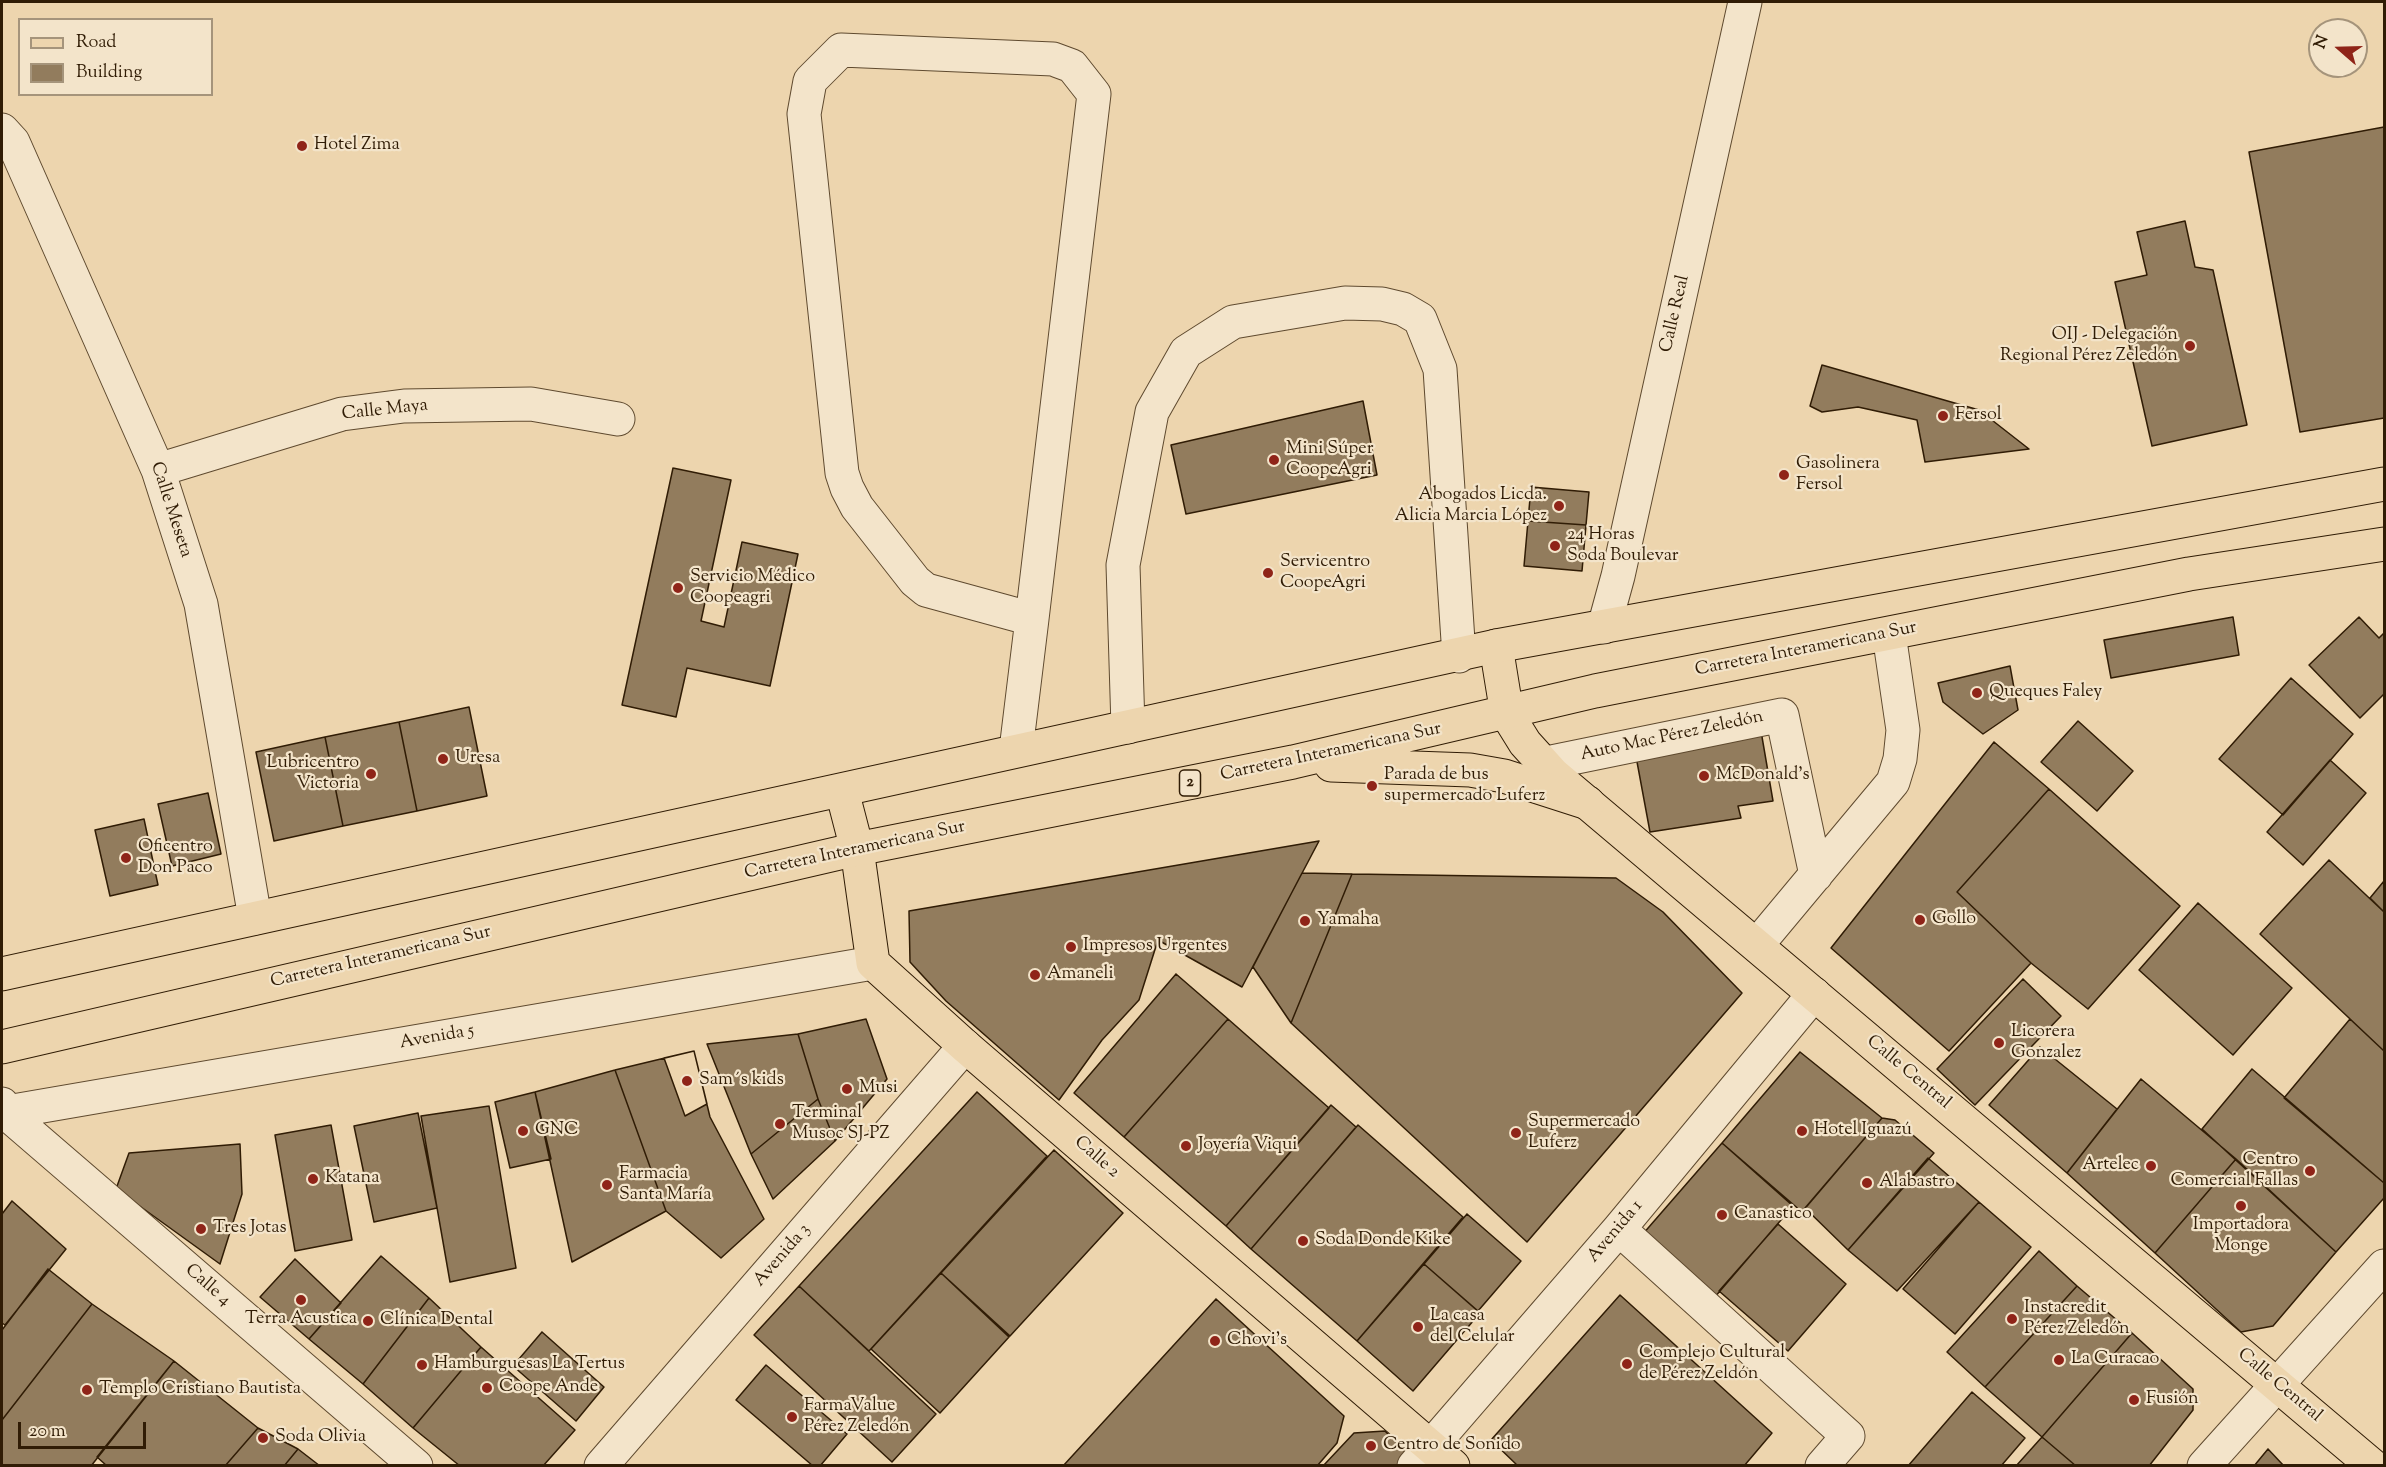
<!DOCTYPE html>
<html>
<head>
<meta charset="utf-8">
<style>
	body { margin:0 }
	#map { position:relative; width:2386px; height:1467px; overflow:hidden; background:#edd5ae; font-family:"Sorts Mill Goudy",serif }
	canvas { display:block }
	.frame { position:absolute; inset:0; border:3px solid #301c05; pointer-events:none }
	.legend { position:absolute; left:18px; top:18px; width:195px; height:78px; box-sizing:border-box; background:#f3e4ca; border:2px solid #a5947b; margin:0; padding:8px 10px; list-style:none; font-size:18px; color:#301c05 }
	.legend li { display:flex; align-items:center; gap:12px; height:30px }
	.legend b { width:30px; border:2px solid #a5947b }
	.north { position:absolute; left:2308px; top:18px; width:60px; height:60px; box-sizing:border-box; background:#f3e4ca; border:2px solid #a5947b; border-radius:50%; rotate:290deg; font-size:16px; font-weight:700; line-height:24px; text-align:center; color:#301c05 }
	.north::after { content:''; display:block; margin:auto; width:21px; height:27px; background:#8f2418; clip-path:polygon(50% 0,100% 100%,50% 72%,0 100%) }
	.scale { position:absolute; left:18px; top:1422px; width:128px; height:27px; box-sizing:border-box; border:3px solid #301c05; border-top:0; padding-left:8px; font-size:18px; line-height:21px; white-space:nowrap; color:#301c05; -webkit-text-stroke:4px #f3e4ca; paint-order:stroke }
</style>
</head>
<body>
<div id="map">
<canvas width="2386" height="1467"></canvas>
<div class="frame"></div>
<ul class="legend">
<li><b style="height:8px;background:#edd5ae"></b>Road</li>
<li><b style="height:16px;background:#927c5d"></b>Building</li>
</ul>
<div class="north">N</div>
<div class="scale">20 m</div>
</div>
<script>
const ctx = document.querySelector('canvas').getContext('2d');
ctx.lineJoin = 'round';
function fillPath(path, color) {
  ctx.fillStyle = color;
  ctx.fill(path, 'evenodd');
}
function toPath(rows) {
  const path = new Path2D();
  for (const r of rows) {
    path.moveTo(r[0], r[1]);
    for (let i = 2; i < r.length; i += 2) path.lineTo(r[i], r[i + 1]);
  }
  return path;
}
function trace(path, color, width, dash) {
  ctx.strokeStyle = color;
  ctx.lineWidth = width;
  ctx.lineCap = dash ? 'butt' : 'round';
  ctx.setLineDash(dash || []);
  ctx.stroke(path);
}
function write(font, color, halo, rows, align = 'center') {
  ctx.font = font + ' "Sorts Mill Goudy",serif';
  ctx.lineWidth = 4.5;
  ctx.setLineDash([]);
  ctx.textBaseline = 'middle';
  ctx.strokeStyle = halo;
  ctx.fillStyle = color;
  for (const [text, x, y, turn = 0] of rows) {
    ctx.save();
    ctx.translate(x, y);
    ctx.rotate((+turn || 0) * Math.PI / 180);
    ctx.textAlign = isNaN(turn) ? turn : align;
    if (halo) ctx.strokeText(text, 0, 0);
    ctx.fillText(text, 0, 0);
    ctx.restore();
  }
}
const building = toPath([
	[2384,127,2384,418,2300,432,2249,152,2384,127],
	[2185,221,2195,267,2213,270,2247,425,2152,446,2115,282,2147,275,2137,232,2185,221],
	[1822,365,1979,410,2029,449,1925,462,1917,420,1858,407,1822,412,1810,406,1822,365],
	[1363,401,1377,475,1186,514,1171,445,1363,401],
	[673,468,731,480,701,621,724,627,742,542,798,554,770,686,687,668,676,717,622,705,673,468],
	[1531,487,1589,492,1586,525,1528,521,1531,487],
	[1528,521,1586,525,1582,571,1524,566,1528,521],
	[2233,617,2239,655,2111,678,2104,640,2233,617],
	[2359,617,2379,638,2384,633,2384,694,2360,718,2309,665,2359,617],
	[2010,666,2018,710,1983,734,1943,702,1938,683,2010,666],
	[2291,678,2353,734,2283,815,2219,759,2291,678],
	[469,707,487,796,417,811,399,722,469,707],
	[2078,721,2133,771,2097,811,2041,762,2078,721],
	[399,722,417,811,343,826,325,737,399,722],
	[1761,731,1773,801,1738,806,1741,818,1650,832,1635,751,1761,731],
	[325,737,343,826,274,841,256,752,325,737],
	[1994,742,2049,789,1957,892,2031,963,1949,1051,1831,948,1994,742],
	[2330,760,2366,793,2303,865,2267,832,2330,760],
	[2049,789,2180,906,2088,1009,2031,963,1957,892,2049,789],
	[208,793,221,854,172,866,158,804,208,793],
	[144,819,158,885,110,896,95,830,144,819],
	[1319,841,1242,987,1158,940,1139,1000,1102,1040,1059,1100,946,1001,910,962,909,911,1319,841],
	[2329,860,2384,912,2384,1051,2260,934,2329,860],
	[1302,873,1352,874,1291,1023,1253,967,1302,873],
	[1352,874,1616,878,1663,912,1742,993,1527,1242,1291,1023,1352,874],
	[2384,881,2384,912,2370,898,2384,881],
	[2198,903,2292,988,2233,1055,2139,970,2198,903],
	[1176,974,1228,1019,1124,1137,1074,1093,1176,974],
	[2023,979,2061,1016,1975,1105,1937,1069,2023,979],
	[866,1019,887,1079,835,1141,818,1099,798,1034,866,1019],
	[1228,1019,1329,1108,1226,1226,1124,1137,1228,1019],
	[2350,1019,2384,1051,2384,1183,2284,1098,2350,1019],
	[798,1034,818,1099,751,1154,707,1044,798,1034],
	[2040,1047,2117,1109,2067,1173,1989,1105,2040,1047],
	[694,1051,710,1117,764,1219,721,1258,666,1211,615,1070,694,1051],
	[694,1051,707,1104,685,1116,664,1058,694,1051],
	[1800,1052,1882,1118,1802,1212,1722,1143,1800,1052],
	[2252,1069,2384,1183,2384,1198,2336,1252,2202,1129,2252,1069],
	[615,1070,666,1211,572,1262,535,1092,615,1070],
	[2141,1079,2236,1159,2155,1253,2067,1173,2141,1079],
	[535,1092,551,1159,510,1168,495,1102,535,1092],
	[977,1092,1047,1156,869,1351,799,1286,977,1092],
	[818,1099,835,1141,773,1199,751,1154,818,1099],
	[1331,1105,1356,1127,1251,1249,1226,1226,1331,1105],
	[489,1106,516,1268,450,1282,421,1116,489,1106],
	[418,1113,437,1208,374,1222,354,1126,418,1113],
	[1882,1118,1895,1120,1934,1153,1848,1250,1805,1208,1882,1118],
	[331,1125,352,1240,295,1251,275,1135,331,1125],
	[1358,1125,1463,1217,1357,1341,1251,1249,1358,1125],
	[1722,1143,1793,1206,1714,1298,1642,1235,1722,1143],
	[240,1144,242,1194,220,1264,116,1189,129,1153,240,1144],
	[1054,1150,1123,1213,1010,1336,941,1273,1054,1150],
	[1928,1158,1979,1202,1897,1291,1848,1250,1928,1158],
	[2236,1159,2336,1252,2273,1326,2241,1332,2155,1253,2236,1159],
	[12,1201,66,1249,5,1325,2,1323,2,1214,12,1201],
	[1979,1202,2031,1247,1955,1334,1903,1289,1979,1202],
	[1467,1214,1521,1261,1478,1311,1424,1264,1467,1214],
	[1778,1224,1846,1284,1788,1351,1719,1291,1778,1224],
	[2039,1251,2077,1286,1985,1387,1947,1352,2039,1251],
	[381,1256,429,1298,363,1384,309,1339,381,1256],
	[295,1259,341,1303,309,1339,260,1297,295,1259],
	[1424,1264,1480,1313,1413,1391,1357,1341,1424,1264],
	[48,1269,92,1304,2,1420,2,1330,48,1269],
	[941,1273,1009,1337,940,1413,871,1349,941,1273],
	[799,1286,936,1414,892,1462,754,1335,799,1286],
	[2077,1286,2132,1333,2042,1437,1985,1387,2077,1286],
	[1620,1295,1772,1433,1744,1466,1518,1466,1491,1440,1620,1295],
	[429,1298,481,1347,413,1428,363,1384,429,1298],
	[1216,1299,1344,1416,1337,1443,1317,1466,1063,1466,1216,1299],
	[92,1304,174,1361,91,1466,2,1466,2,1420,92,1304],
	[542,1332,604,1387,576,1421,513,1366,542,1332],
	[2132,1333,2193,1389,2193,1410,2149,1466,2076,1466,2042,1437,2132,1333],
	[481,1347,575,1430,543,1466,460,1466,413,1428,481,1347],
	[174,1361,258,1428,225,1466,107,1466,97,1457,174,1361],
	[766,1365,847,1434,820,1466,813,1466,736,1400,766,1365],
	[1972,1392,2025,1438,2001,1466,1908,1466,1972,1392],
	[258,1428,298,1449,284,1466,225,1466,258,1428],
	[1385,1431,1412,1459,1406,1466,1323,1466,1354,1433,1385,1431],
	[2042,1437,2076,1466,2016,1466,2042,1437],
	[298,1449,320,1466,284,1466,298,1449],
	[2268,1449,2284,1466,2254,1466,2268,1449]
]);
fillPath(building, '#927c5d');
trace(building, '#301c05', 1.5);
const minor = toPath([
	[2,130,13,142,158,470,201,604,255,918],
	[158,470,342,414,404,406,531,404,618,419],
	[1604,627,1618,576,1745,2],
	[1128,727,1123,565,1152,412,1186,352,1233,322,1345,303,1382,304,1403,309,1420,319,1440,369,1459,656],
	[1016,750,1032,619,1094,94,1072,66,1053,59,841,50,810,81,804,114,842,473,847,488,857,507,915,581,926,590,1032,619],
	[1542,764,1782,715,1816,875],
	[1757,945,1893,782,1900,759,1903,730,1889,634],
	[2,1104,5,1112,416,1466],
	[2,1113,873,963],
	[1619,1229,1848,1436,1822,1466],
	[601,1466,965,1046],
	[1414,1466,1619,1229,1814,994],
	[2204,1466,2384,1266]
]);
const major = toPath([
	[1496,646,1507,714,1525,743,1553,774,2373,1466],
	[842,791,857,849,873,963,965,1046,1453,1466]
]);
const highway = toPath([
	[1331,765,1470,770,1504,776,1588,803],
	[2,974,1496,646,2384,484],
	[2,1047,857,849,1293,762,1595,691,2189,574,2384,544]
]);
trace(minor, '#5f4a2f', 35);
trace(major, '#301c05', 35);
trace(highway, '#301c05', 35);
trace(minor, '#f3e4ca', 33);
trace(major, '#edd5ae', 33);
trace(highway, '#edd5ae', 33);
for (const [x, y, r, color] of [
	[302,146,6,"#8f2418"],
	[2190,346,6,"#8f2418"],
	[1943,416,6,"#8f2418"],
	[1274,460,6,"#8f2418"],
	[1784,475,6,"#8f2418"],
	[1559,506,6,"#8f2418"],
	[1555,546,6,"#8f2418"],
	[1268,573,6,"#8f2418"],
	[678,588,6,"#8f2418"],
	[1977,693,6,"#8f2418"],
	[443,759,6,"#8f2418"],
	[371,774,6,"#8f2418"],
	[1704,776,6,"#8f2418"],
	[1372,786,6,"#8f2418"],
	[126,858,6,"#8f2418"],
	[1920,920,6,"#8f2418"],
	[1305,921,6,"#8f2418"],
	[1071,947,6,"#8f2418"],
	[1035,975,6,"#8f2418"],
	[1999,1043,6,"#8f2418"],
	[687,1081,6,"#8f2418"],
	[847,1089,6,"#8f2418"],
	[780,1124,6,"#8f2418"],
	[523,1131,6,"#8f2418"],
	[1802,1131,6,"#8f2418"],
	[1516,1133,6,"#8f2418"],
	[1186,1146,6,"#8f2418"],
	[2151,1166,6,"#8f2418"],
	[2310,1171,6,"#8f2418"],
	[313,1179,6,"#8f2418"],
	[1867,1183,6,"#8f2418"],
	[607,1185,6,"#8f2418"],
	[2241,1206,6,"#8f2418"],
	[1722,1215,6,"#8f2418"],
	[201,1229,6,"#8f2418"],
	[1303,1241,6,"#8f2418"],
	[301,1300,6,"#8f2418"],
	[2012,1319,6,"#8f2418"],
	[368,1321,6,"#8f2418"],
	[1418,1327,6,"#8f2418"],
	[1215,1341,6,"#8f2418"],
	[2059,1360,6,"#8f2418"],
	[1627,1364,6,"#8f2418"],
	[422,1365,6,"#8f2418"],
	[487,1388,6,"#8f2418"],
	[87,1390,6,"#8f2418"],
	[2134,1400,6,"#8f2418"],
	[792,1417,6,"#8f2418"],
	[263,1438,6,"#8f2418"],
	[1371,1446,6,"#8f2418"]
]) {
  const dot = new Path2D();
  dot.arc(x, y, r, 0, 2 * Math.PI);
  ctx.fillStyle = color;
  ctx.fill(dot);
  trace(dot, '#f3e4ca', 2);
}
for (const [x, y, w] of [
	[1190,783,21]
]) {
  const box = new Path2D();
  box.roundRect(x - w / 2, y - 13, w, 26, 4.5);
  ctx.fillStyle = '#f3e4ca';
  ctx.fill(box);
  trace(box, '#301c05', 1.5);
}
write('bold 16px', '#301c05', null, [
	["2",1190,783]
]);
write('18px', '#301c05', '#f3e4ca', [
	["Hotel Zima",314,146],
	["OIJ - Delegación",2178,336,"right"],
	["Regional Pérez Zeledón",2178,357,"right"],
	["Fersol",1955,416],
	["Mini Súper",1286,450],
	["CoopeAgri",1286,471],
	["Gasolinera",1796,465],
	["Fersol",1796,486],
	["Abogados Licda.",1547,496,"right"],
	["Alicia Marcia López",1547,517,"right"],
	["24 Horas",1567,536],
	["Soda Boulevar",1567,557],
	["Servicentro",1280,563],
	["CoopeAgri",1280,584],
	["Servicio Médico",690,578],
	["Coopeagri",690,599],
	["Queques Faley",1989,693],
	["Uresa",455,759],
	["Lubricentro",359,764,"right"],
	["Victoria",359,785,"right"],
	["Parada de bus",1384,776],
	["supermercado Luferz",1384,797],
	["McDonald's",1716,776],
	["Oficentro",138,848],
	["Don Paco",138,869],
	["Gollo",1932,920],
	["Yamaha",1317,921],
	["Impresos Urgentes",1083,947],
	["Amaneli",1047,975],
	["Licorera",2011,1033],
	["Gonzalez",2011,1054],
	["Sam´s kids",699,1081],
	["Musi",859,1089],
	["Terminal",792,1114],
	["Musoc SJ-PZ",792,1135],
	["Supermercado",1528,1123],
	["Luferz",1528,1144],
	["GNC",535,1131],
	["Hotel Iguazú",1814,1131],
	["Joyería Viqui",1198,1146],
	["Centro",2298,1161,"right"],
	["Comercial Fallas",2298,1182,"right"],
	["Artelec",2139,1166,"right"],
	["Farmacia",619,1175],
	["Santa María",619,1196],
	["Katana",325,1179],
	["Alabastro",1879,1183],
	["Canastico",1734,1215],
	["Importadora",2241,1226,"center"],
	["Monge",2241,1247,"center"],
	["Tres Jotas",213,1229],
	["Soda Donde Kike",1315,1241],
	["Instacredit",2024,1309],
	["Pérez Zeledón",2024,1330],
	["La casa",1430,1317],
	["del Celular",1430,1338],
	["Terra Acustica",301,1320,"center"],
	["Clínica Dental",380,1321],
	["Chovi's",1227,1341],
	["Complejo Cultural",1639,1354],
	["de Pérez Zeldón",1639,1375],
	["La Curacao",2071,1360],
	["Hamburguesas La Tertus",434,1365],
	["Coope Ande",499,1388],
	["Templo Cristiano Bautista",99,1390],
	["Fusión",2146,1400],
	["FarmaValue",804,1407],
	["Pérez Zeledón",804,1428],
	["Soda Olivia",275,1438],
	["Centro de Sonido",1383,1446]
], 'left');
write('18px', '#301c05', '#f3e4ca', [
	["Calle Real",1676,314,-77],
	["Calle Maya",385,411,-6],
	["Calle Meseta",170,510,72],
	["Carretera Interamericana Sur",1806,650,-11],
	["Auto Mac Pérez Zeledón",1672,737,-12],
	["Carretera Interamericana Sur",1331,753,-12],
	["Carretera Interamericana Sur",855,851,-12],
	["Carretera Interamericana Sur",381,958,-13],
	["Avenida 5",437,1038,-10],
	["Calle Central",1908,1073,40],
	["Calle 2",1096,1158,41],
	["Avenida 1",1616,1232,-50],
	["Avenida 3",783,1256,-49],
	["Calle 4",207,1286,41],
	["Calle Central",2279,1386,40]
]);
</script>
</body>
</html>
